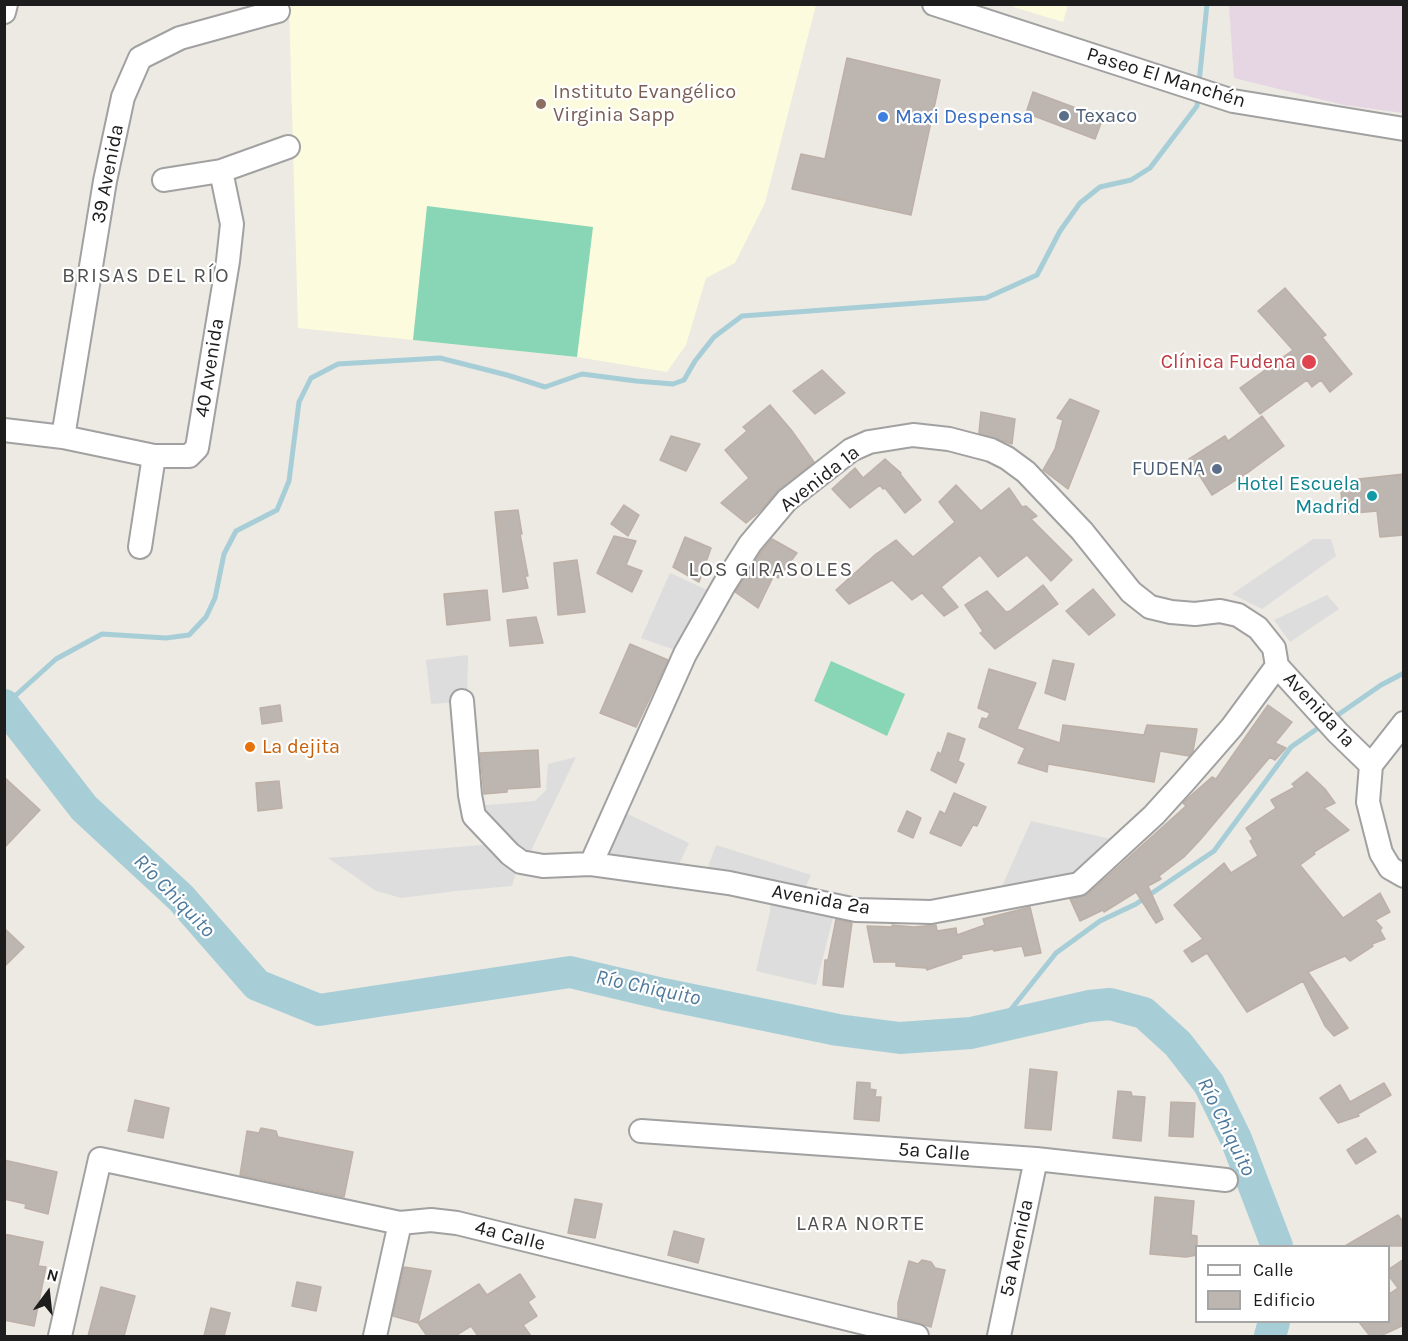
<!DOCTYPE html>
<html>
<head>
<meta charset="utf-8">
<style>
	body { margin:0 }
	#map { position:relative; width:1408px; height:1341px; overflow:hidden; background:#ede9e3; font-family:Karla,sans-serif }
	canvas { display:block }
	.frame { position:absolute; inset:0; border:6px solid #1d1d1d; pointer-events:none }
	.legend { position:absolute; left:1195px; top:1245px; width:195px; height:78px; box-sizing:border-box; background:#fff; border:2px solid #a5a5a5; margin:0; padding:8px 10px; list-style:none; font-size:18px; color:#1d1d1d }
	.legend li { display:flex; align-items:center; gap:12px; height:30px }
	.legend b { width:30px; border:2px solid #a5a5a5 }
	.north { position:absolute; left:18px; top:1263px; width:60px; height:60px; -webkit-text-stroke:4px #fff; paint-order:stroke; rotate:15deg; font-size:16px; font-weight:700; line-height:24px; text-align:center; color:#1d1d1d }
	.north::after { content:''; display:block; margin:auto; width:21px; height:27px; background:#1d1d1d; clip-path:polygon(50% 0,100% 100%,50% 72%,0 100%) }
</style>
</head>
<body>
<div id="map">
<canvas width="1408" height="1341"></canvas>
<div class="frame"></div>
<ul class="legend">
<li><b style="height:8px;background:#fff"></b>Calle</li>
<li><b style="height:16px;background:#bdb5b0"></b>Edificio</li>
</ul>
<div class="north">N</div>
</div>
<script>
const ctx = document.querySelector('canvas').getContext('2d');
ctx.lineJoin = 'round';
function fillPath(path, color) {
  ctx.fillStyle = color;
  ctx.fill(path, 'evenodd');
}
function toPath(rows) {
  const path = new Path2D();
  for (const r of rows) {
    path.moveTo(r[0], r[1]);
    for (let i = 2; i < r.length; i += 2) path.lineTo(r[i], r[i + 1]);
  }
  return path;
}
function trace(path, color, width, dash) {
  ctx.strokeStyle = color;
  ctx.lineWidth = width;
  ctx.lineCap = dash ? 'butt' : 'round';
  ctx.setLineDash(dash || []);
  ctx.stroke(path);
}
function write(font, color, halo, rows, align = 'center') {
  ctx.font = font + ' Karla,sans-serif';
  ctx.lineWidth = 4.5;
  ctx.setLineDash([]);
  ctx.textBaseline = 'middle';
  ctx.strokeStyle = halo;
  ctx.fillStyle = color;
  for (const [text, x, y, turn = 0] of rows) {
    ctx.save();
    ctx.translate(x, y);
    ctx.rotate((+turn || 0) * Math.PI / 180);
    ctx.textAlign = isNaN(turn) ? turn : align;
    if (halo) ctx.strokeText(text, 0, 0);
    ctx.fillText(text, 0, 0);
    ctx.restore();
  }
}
fillPath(toPath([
	[1229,5,1403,5,1403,113,1344,105,1234,78]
]), '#e6d6e3');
fillPath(toPath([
	[289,5,816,5,765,203,735,263,706,278,686,345,667,372,577,357,298,328],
	[1014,5,1014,4,1068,5,1063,22,1013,7]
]), '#fcfbdd');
fillPath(toPath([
	[427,206,593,227,577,357,413,340],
	[831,661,905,694,887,736,814,701]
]), '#88d6b5');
fillPath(toPath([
	[1313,539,1331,539,1336,556,1262,609,1232,594],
	[670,573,718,595,678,651,641,638],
	[1327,595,1339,609,1290,642,1274,620],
	[468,655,467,701,431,704,426,660],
	[576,757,526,861,477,806,535,801,546,790,548,764],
	[619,810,689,843,675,873,594,862],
	[1031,821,1124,842,1079,884,996,900],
	[494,844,518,865,512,886,455,891,402,898,376,891,328,858],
	[716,845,811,875,800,899,705,876],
	[771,896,835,910,816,985,756,971,770,912]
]), '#ddd');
trace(toPath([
	[1199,83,1207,4],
	[5,705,56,659,102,634,166,638,189,635,206,617,215,598,224,554,236,531,277,510,289,481,299,402,311,378,338,364,440,358,507,375,545,387,582,374,636,381,673,384,684,380,695,361,714,337,742,316,986,298,1037,275,1060,231,1080,203,1100,187,1131,180,1150,168,1197,106,1198,96],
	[1332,719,1381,685,1404,673],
	[997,1027,1056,953,1100,921,1136,904,1214,851,1291,747,1324,724]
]), '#a7ced7', 5);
trace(toPath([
	[4,705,84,808,181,898,257,985,319,1010,570,972,663,994,838,1030,900,1038,971,1033,1089,1006,1110,1004,1144,1013,1178,1044,1209,1084,1236,1139,1277,1246],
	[1270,1336,1274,1322]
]), '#a7ced7', 32);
const building = toPath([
	[847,58,940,80,911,215,792,189,801,154,825,159,847,58],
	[1033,92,1103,118,1095,139,1026,113,1033,92],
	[1285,288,1326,335,1322,337,1352,374,1330,392,1321,380,1312,387,1307,380,1260,414,1240,388,1293,350,1258,311,1285,288],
	[822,370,845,393,815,414,793,391,822,370],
	[1070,399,1099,411,1068,489,1043,470,1055,449,1063,420,1057,418,1070,399],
	[770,405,792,431,814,462,779,490,759,512,746,523,721,503,749,478,725,450,747,431,743,427,770,405],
	[981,412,1015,419,1012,444,979,433,981,412],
	[1262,416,1284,446,1250,471,1212,495,1189,459,1225,436,1228,441,1262,416],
	[671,436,700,444,686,471,660,460,671,436],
	[885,459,901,473,900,474,921,500,905,513,885,488,883,489,880,485,850,508,832,489,855,468,863,478,885,459],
	[1404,474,1404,535,1380,537,1377,511,1343,514,1340,481,1404,474],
	[956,485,981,511,1009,488,1022,507,1026,506,1037,516,1031,519,1072,560,1051,581,1027,555,998,577,980,555,941,587,958,607,944,616,922,593,912,600,892,580,849,604,836,590,876,554,896,540,913,557,955,522,939,502,956,485],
	[624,505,639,515,628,536,611,524,624,505],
	[518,510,522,534,520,534,528,576,525,576,528,588,503,592,495,512,518,510],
	[614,536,636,541,626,565,642,571,632,592,597,573,614,536],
	[685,537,711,548,699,582,673,567,685,537],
	[772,539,797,553,778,578,774,575,758,608,735,592,761,552,772,539],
	[577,560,585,612,558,615,554,563,577,560],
	[1043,585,1058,604,995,649,980,633,983,631,965,605,987,591,1006,612,1010,611,1043,585],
	[1093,589,1115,615,1089,635,1066,611,1093,589],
	[487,590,490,620,447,625,444,594,487,590],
	[536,617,543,643,510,646,507,620,536,617],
	[630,644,668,660,636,727,600,713,630,644],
	[1053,660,1074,664,1065,700,1045,693,1053,660],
	[989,669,1036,683,1017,729,1060,743,1063,725,1144,735,1147,725,1197,729,1193,751,1189,756,1160,751,1154,782,1048,764,1047,772,1018,763,1025,748,979,727,982,718,987,719,990,713,978,708,989,669],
	[280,705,282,721,262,724,260,708,280,705],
	[1268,705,1292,722,1275,743,1286,748,1275,760,1270,757,1200,840,1184,857,1159,876,1161,879,1148,886,1163,919,1156,923,1136,892,1104,912,1103,910,1080,921,1070,899,1088,894,1186,806,1183,803,1188,798,1212,777,1216,779,1268,705],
	[948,733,965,739,958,761,964,764,956,783,931,770,938,752,941,754,948,733],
	[538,750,540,787,507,789,507,792,484,794,480,753,538,750],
	[1307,772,1325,789,1335,803,1324,808,1349,830,1314,852,1315,854,1300,865,1343,918,1380,893,1390,912,1375,920,1382,928,1380,930,1385,939,1372,944,1373,946,1350,961,1345,956,1308,972,1348,1028,1334,1036,1325,1026,1303,981,1247,1012,1207,953,1192,962,1184,951,1203,939,1174,905,1224,863,1231,873,1258,856,1250,841,1253,839,1246,828,1276,808,1271,800,1295,787,1292,784,1307,772],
	[4,777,40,810,4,848,4,777],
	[279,781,282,808,258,811,256,783,279,781],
	[954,793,986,807,977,826,973,825,961,846,930,833,940,811,945,814,954,793],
	[907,811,921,818,913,838,898,831,907,811],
	[1030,907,1041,953,1025,956,1022,946,994,951,993,949,961,955,962,958,927,970,926,968,896,966,896,962,874,962,867,926,893,927,892,925,914,927,936,925,937,931,956,928,957,935,985,925,983,919,1030,907],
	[836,919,852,923,843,987,823,985,825,960,828,960,836,919],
	[4,928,24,947,4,967,4,928],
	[1030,1069,1057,1072,1051,1130,1025,1128,1030,1069],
	[857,1082,870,1083,870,1089,876,1090,875,1097,881,1097,879,1121,854,1119,857,1082],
	[1384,1083,1391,1095,1358,1114,1359,1116,1338,1123,1320,1098,1340,1085,1350,1102,1384,1083],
	[1118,1091,1131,1092,1132,1096,1145,1097,1141,1141,1113,1138,1118,1091],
	[135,1100,169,1108,163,1138,128,1131,135,1100],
	[1171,1102,1195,1103,1193,1137,1169,1136,1171,1102],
	[261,1128,276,1131,278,1137,353,1152,344,1197,240,1175,247,1131,259,1133,261,1128],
	[1366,1138,1376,1152,1356,1164,1347,1150,1366,1138],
	[4,1160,57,1172,48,1214,25,1208,26,1204,4,1199,4,1160],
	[1155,1197,1194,1201,1191,1235,1197,1236,1197,1255,1186,1257,1150,1254,1155,1197],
	[575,1199,602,1204,595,1238,568,1233,575,1199],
	[1398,1215,1404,1223,1404,1246,1345,1246,1398,1215],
	[674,1231,704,1239,698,1263,668,1255,674,1231],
	[4,1234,43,1242,38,1266,46,1267,34,1326,4,1320,4,1234],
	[1404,1259,1404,1325,1380,1336,1370,1336,1359,1322,1389,1322,1389,1294,1398,1288,1389,1276,1389,1269,1404,1259],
	[922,1260,931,1262,935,1268,945,1270,931,1327,898,1317,898,1303,909,1261,918,1264,922,1260],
	[404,1267,431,1271,418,1323,393,1316,404,1267],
	[520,1274,535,1297,528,1302,537,1316,523,1325,531,1336,478,1336,471,1326,455,1336,427,1336,418,1323,479,1284,487,1295,520,1274],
	[297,1282,321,1287,316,1311,292,1306,297,1282],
	[101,1287,135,1296,124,1336,88,1336,101,1287],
	[211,1308,230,1313,224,1336,204,1336,211,1308]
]);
fillPath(building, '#bdb5b0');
trace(building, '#bdb0a7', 1.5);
const minor = toPath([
	[934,4,1233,101,1404,129],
	[4,12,6,4],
	[164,180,221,171,288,147],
	[4,430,63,437,154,456,189,456,197,448,228,261,232,224,221,171],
	[63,437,105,181,123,97,140,58,180,38,278,11],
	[140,547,154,456],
	[462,701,470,795,474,816,510,854,521,862,543,866,591,864,729,883,856,910,931,912,1079,884,1154,815,1184,782,1232,727,1277,666],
	[1404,723,1371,765,1368,802,1381,853,1390,868,1404,876],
	[591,864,685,654,724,585,750,544,787,500,851,450,869,442,913,435,949,439,991,450,1007,458,1026,472,1082,531,1131,592,1150,607,1171,612,1195,614,1220,611,1238,615,1258,628,1274,648,1277,666,1338,733,1371,765],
	[641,1131,1036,1159,1226,1180],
	[60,1336,100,1159,400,1223,431,1220,457,1223,917,1336],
	[375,1336,400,1223],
	[999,1336,1036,1159]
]);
trace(minor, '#a1a1a1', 26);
trace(minor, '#fff', 22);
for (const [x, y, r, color] of [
	[541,104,6,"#8d6e63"],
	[1064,116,6,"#5c6f8a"],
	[883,117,6,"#3f7fe0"],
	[1309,362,8,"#e0444e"],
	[1217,469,6,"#5c6f8a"],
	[1372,496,6,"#0f9aa8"],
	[250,747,6,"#e8710a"]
]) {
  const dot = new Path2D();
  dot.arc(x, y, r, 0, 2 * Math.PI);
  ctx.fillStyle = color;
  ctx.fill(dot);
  trace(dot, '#fff', 2);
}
write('20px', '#1d1d1d', '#fff', [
	["Paseo El Manchén",1166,78,17],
	["39 Avenida",108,174,-79],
	["40 Avenida",210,368,-81],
	["Avenida 1a",820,479,-38],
	["Avenida 1a",1319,710,47],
	["Avenida 2a",821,900,10],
	["5a Calle",934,1152,4],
	["4a Calle",510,1236,14],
	["5a Avenida",1017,1248,-78]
]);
write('20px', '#785e54', '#fff', [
	["Instituto Evangélico",553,92],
	["Virginia Sapp",553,115]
], 'left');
write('20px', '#4e5e75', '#fff', [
	["Texaco",1076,116],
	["FUDENA",1205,469,"right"]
], 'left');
write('20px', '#366cbe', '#fff', [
	["Maxi Despensa",895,117]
], 'left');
write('20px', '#be3a42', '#fff', [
	["Clínica Fudena",1296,362]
], 'right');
write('20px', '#0d838f', '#fff', [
	["Hotel Escuela",1360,484],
	["Madrid",1360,507]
], 'right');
write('20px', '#c56008', '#fff', [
	["La dejita",262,747]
], 'left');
ctx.letterSpacing = '1.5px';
write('21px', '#505050', '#fff', [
	["BRISAS DEL RÍO",146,276],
	["LOS GIRASOLES",771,570],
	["LARA NORTE",861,1224]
]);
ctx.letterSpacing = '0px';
write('italic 21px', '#4f799c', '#fff', [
	["Río Chiquito",174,896,46],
	["Río Chiquito",648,988,12],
	["Río Chiquito",1226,1127,64]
]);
</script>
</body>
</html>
